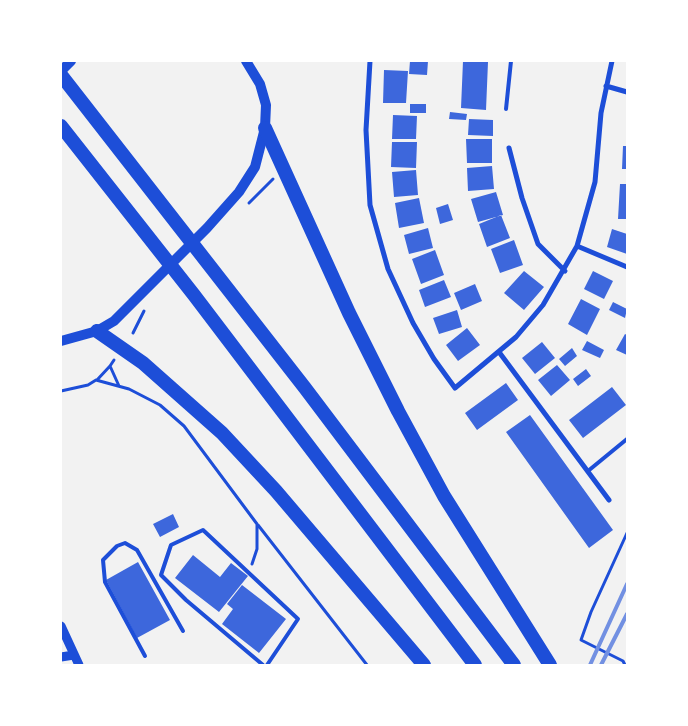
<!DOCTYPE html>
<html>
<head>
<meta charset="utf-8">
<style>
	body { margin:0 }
	#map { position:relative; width:688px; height:726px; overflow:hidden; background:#f2f2f2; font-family:Commissioner,sans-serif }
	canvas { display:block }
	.frame { position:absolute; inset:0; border:62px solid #fff; pointer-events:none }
</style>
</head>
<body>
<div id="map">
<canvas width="688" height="726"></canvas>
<div class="frame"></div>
</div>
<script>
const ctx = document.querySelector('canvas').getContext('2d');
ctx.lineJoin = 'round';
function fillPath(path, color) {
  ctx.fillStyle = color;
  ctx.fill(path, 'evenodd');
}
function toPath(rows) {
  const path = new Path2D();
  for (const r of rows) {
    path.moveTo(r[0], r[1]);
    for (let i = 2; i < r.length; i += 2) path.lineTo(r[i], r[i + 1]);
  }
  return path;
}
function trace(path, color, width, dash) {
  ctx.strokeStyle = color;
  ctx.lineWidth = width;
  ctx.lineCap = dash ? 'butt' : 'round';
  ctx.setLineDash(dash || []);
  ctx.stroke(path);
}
fillPath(toPath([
	[410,61,428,61,427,75,409,74],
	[463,61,488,62,486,110,461,108],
	[384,70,408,71,406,103,383,103],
	[410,104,426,104,426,113,410,113],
	[450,112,467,114,466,120,449,119],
	[393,115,417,116,416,139,392,139],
	[469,119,493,120,493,136,468,135],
	[466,139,492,139,492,163,467,163],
	[392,142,417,142,416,168,391,167],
	[623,146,627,146,627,169,622,169],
	[492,166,494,189,468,191,467,168],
	[416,170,418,195,394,197,392,172],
	[620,184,627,184,627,219,618,219],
	[496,192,503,215,478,222,471,199],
	[419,198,424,223,399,228,395,203],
	[448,204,453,220,440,224,436,208],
	[501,215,510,238,487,247,479,224],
	[428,228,433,248,409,254,404,235],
	[612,229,627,234,627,254,607,247],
	[514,240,523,265,500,273,491,249],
	[435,250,444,275,421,284,412,259],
	[524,271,544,287,524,310,504,293],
	[593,271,613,281,604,299,584,289],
	[444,280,451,297,425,307,419,290],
	[475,284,482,301,461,310,454,293],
	[581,299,600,309,587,335,568,324],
	[613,302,627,309,625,318,609,310],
	[457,310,462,327,439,334,433,318],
	[467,328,480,345,458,361,446,345],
	[625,334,627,335,627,355,616,350],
	[587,341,604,350,600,358,582,350],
	[542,342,555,358,535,374,522,358],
	[572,348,577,356,565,366,559,359],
	[557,365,570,380,551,396,538,380],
	[586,369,591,376,578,386,573,379],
	[506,383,518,400,477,430,465,413],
	[612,387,626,405,583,438,569,420],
	[530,415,613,530,589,548,506,432],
	[173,514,179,527,160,537,153,524],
	[193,555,220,577,231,563,248,576,219,612,175,578],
	[138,562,170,620,137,638,106,580],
	[242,585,286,619,259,653,222,624,233,609,227,604]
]), '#3d67dc');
trace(toPath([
	[249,203,273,179],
	[133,333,144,311],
	[114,360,110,366,119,386],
	[97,380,110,366],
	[61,391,88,385,96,380,129,389,160,405,184,426,257,524,257,549,252,564],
	[258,525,367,665],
	[625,665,623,661,581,640,591,612,627,533]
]), '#1d4ed8', 3);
trace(toPath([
	[506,109,511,61],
	[588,471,627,439],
	[145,656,105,582,103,560,117,546,125,543,137,550,183,631],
	[263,665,186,600,161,575,171,545,203,530,298,619,267,665]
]), '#1d4ed8', 4);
trace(toPath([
	[370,61,366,130,370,205,388,269,413,323,434,359,455,388,516,337,543,305,577,246,595,182,601,113,612,61],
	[606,86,627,92],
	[509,148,522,198,538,244,565,271],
	[577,246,627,267],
	[499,352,609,500]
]), '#1d4ed8', 5);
trace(toPath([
	[61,626,79,665],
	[61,657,74,655]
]), '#1d4ed8', 9);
trace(toPath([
	[61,71,71,61],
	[61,341,97,331,114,321,207,228,239,192,255,167,265,128,266,105,260,84,246,61]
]), '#1d4ed8', 10);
trace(toPath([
	[61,75,305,388,514,665],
	[61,126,194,295,475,665],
	[265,128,349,313,398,411,444,496,550,665],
	[97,331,143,363,222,433,276,491,424,665]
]), '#1d4ed8', 14);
trace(toPath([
	[590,665,627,584],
	[601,665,627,614]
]), '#7290e2', 4);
</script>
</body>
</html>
